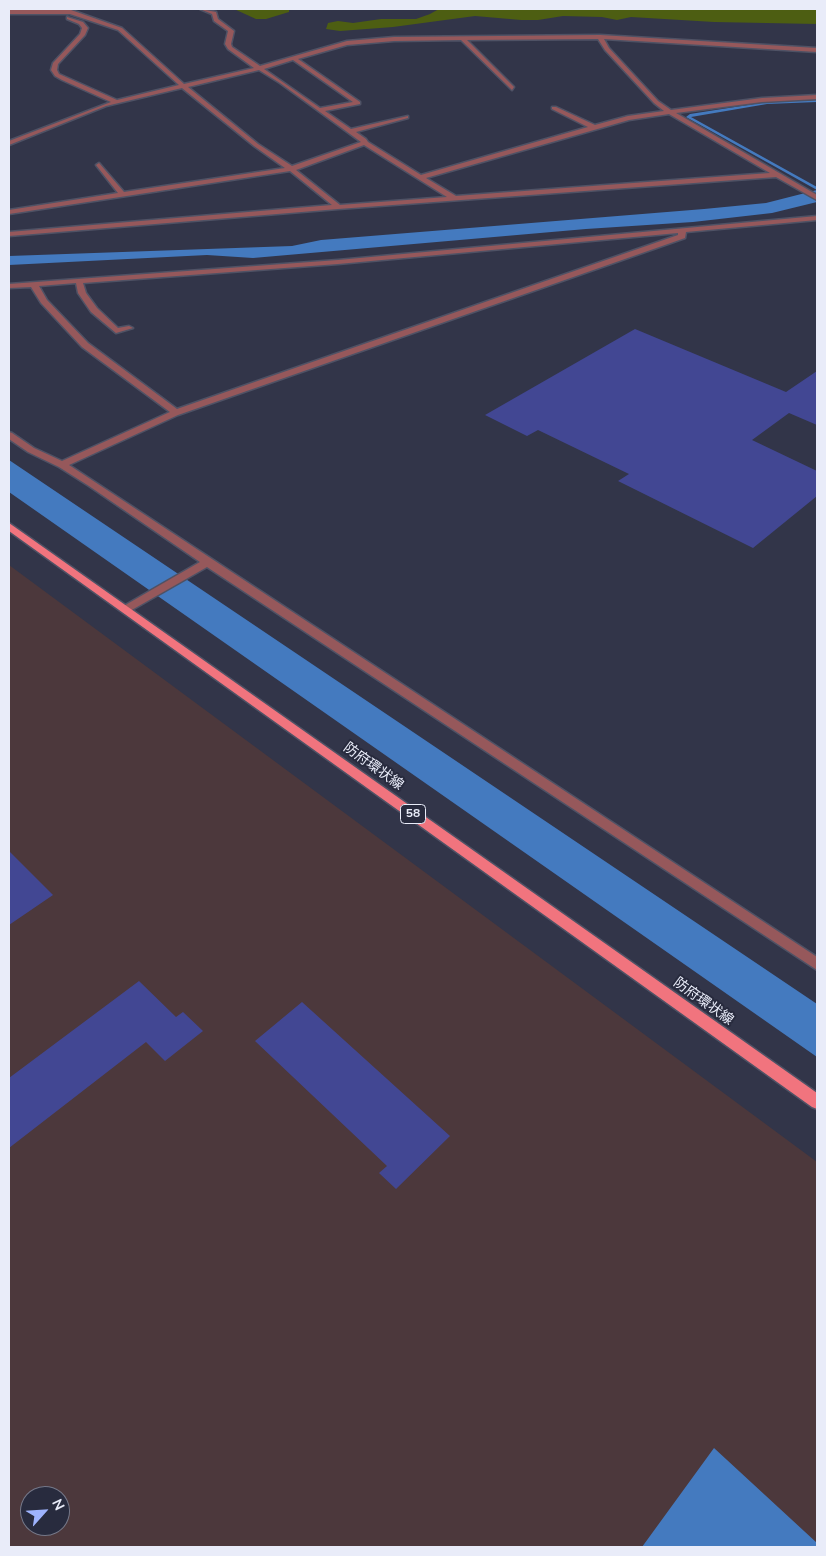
<!DOCTYPE html>
<html>
<head>
<meta charset="utf-8">
<style>
	body { margin:0 }
	#map { position:relative; width:826px; height:1556px; overflow:hidden; background:#323549; font-family:"Nunito Sans",sans-serif }
	canvas { display:block }
	.frame { position:absolute; inset:0; border:10px solid #e9ecf9; pointer-events:none }
	.north { position:absolute; left:20px; top:1486px; width:50px; height:50px; box-sizing:border-box; background:#282b3e; border:1px solid #757889; border-radius:50%; rotate:64deg; font-size:14px; font-weight:700; line-height:20px; text-align:center; color:#e9ecf9 }
	.north::after { content:''; display:block; margin:auto; width:18px; height:22px; background:#9eb3fd; clip-path:polygon(50% 0,100% 100%,50% 72%,0 100%) }
</style>
</head>
<body>
<div id="map">
<canvas width="826" height="1556"></canvas>
<div class="frame"></div>
<div class="north">N</div>
</div>
<script>
const ctx = document.querySelector('canvas').getContext('2d');
ctx.lineJoin = 'round';
function fillPath(path, color) {
  ctx.fillStyle = color;
  ctx.fill(path, 'evenodd');
}
function toPath(rows) {
  const path = new Path2D();
  for (const r of rows) {
    path.moveTo(r[0], r[1]);
    for (let i = 2; i < r.length; i += 2) path.lineTo(r[i], r[i + 1]);
  }
  return path;
}
function trace(path, color, width, dash) {
  ctx.strokeStyle = color;
  ctx.lineWidth = width;
  ctx.lineCap = dash ? 'butt' : 'round';
  ctx.setLineDash(dash || []);
  ctx.stroke(path);
}
function write(font, color, halo, rows, align = 'center') {
  ctx.font = font + ' "Nunito Sans","Noto Sans JP",sans-serif';
  ctx.lineWidth = 4;
  ctx.setLineDash([]);
  ctx.textBaseline = 'middle';
  ctx.strokeStyle = halo;
  ctx.fillStyle = color;
  for (const [text, x, y, turn = 0] of rows) {
    ctx.save();
    ctx.translate(x, y);
    ctx.rotate((+turn || 0) * Math.PI / 180);
    ctx.textAlign = isNaN(turn) ? turn : align;
    if (halo) ctx.strokeText(text, 0, 0);
    ctx.fillText(text, 0, 0);
    ctx.restore();
  }
}
fillPath(toPath([
	[9,565,817,1162,817,1547,9,1547],
	[30,1496,60,1496,60,1526,30,1526]
]), '#4c383c');
fillPath(toPath([
	[234,9,289,9,289,12,266,19,256,19],
	[439,9,817,9,817,24,714,22,631,17,617,20,602,17,563,16,538,20,521,20,475,16,393,27,340,31,326,29,328,23,338,21,353,23,381,19,416,19,430,14]
]), '#4d5e12');
fillPath(toPath([
	[817,190,817,202,772,213,693,222,586,229,253,258,207,255,9,265,9,256,292,246,321,240,704,209,766,203],
	[9,460,817,1004,817,1057,9,492],
	[714,1448,817,1543,817,1547,642,1547]
]), '#447abf');
fillPath(toPath([
	[817,100,817,102,767,104,691,117,817,187,817,190,686,117,690,114,767,102,817,100]
]), '#447abf');
fillPath(toPath([
	[635,329,786,392,817,371,817,425,789,413,752,440,817,471,817,496,753,548,618,481,629,474,538,430,527,436,485,415],
	[9,851,53,895,9,925],
	[139,981,176,1017,183,1012,203,1031,165,1061,146,1042,9,1148,9,1078],
	[302,1002,450,1136,396,1189,379,1173,387,1166,255,1041]
]), '#424793');
const minor = toPath([
	[200,9,216,12,218,19,234,31,231,44,232,47,260,66,347,41,394,37,600,35,817,48,817,52,604,39,609,48,658,101,671,110,762,98,817,95,817,99,762,102,676,113,817,195,817,200,776,177,338,209,9,236,9,232,332,205,290,171,9,214,9,210,118,193,96,165,99,163,124,192,285,168,254,146,182,88,106,106,9,145,9,141,111,102,62,80,55,76,51,70,53,63,80,34,82,28,79,24,67,19,67,17,83,22,88,28,85,35,58,64,57,70,59,74,117,100,179,85,118,30,70,14,9,14,9,10,71,10,122,28,184,84,254,68,228,49,225,44,228,31,214,21,212,14,200,9],
	[598,39,605,50,654,103,664,111,628,116,595,125,556,107,552,107,552,109,588,127,421,175,368,142,366,139,356,132,408,118,408,116,351,129,325,111,360,104,360,102,298,59,347,45,394,41,461,40,512,90,514,87,467,40,598,39],
	[293,60,353,102,320,108,264,69,293,60],
	[259,70,280,83,361,142,292,166,258,144,188,87,259,70],
	[669,114,770,173,456,196,426,178,629,120,669,114],
	[364,145,447,197,340,205,296,170,364,145],
	[817,216,817,220,686,232,685,238,178,415,69,465,817,957,817,970,207,567,130,611,122,611,121,609,122,607,200,562,89,486,59,467,28,452,9,439,9,432,12,433,34,448,62,461,170,412,82,347,41,303,31,287,9,288,9,284,338,260,817,216],
	[678,233,678,235,177,409,88,343,47,300,39,286,76,283,78,293,91,312,116,333,133,328,129,326,118,328,97,308,86,293,83,283,338,264,678,233]
]);
const major = toPath([
	[9,523,817,1093,817,1109,812,1107,9,531,9,523]
]);
trace(minor, '#4f5265', 3);
trace(major, '#4f5265', 3);
fillPath(minor, '#96585b');
fillPath(major, '#f1747e');
for (const [x, y, w] of [
	[413,814,25]
]) {
  const box = new Path2D();
  box.roundRect(x - w / 2, y - 9.5, w, 19, 4);
  ctx.fillStyle = '#282b3e';
  ctx.fill(box);
  trace(box, '#e9ecf9', 1);
}
write('bold 12px', '#e9ecf9', null, [
	["58",413,814]
]);
write('14px', '#e9ecf9', '#282b3e', [
	["防府環状線",373,767,36],
	["防府環状線",703,1002,36]
]);
</script>
</body>
</html>
